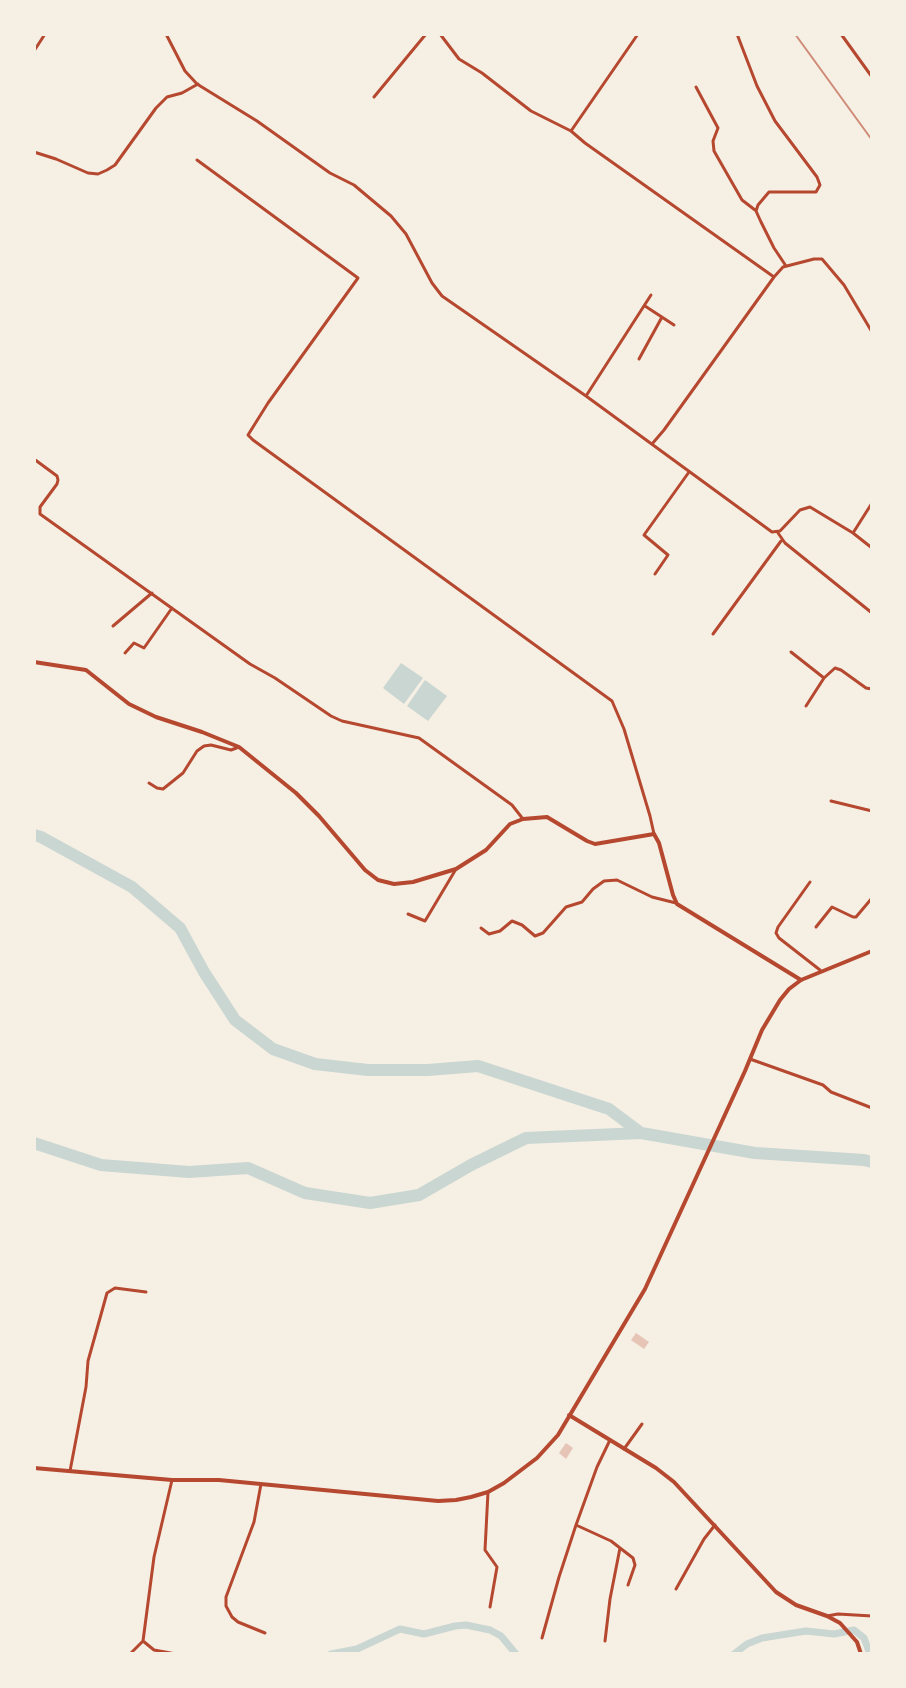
<!DOCTYPE html>
<html>
<head>
<meta charset="utf-8">
<style>
	body { margin:0 }
	#map { position:relative; width:906px; height:1688px; overflow:hidden; background:#f6efe4; font-family:"Fira Sans",sans-serif }
	canvas { display:block }
	.frame { position:absolute; inset:0; border:36px solid #f6efe4; pointer-events:none }
</style>
</head>
<body>
<div id="map">
<canvas width="906" height="1688"></canvas>
<div class="frame"></div>
</div>
<script>
const ctx = document.querySelector('canvas').getContext('2d');
ctx.lineJoin = 'round';
function fillPath(path, color) {
  ctx.fillStyle = color;
  ctx.fill(path, 'evenodd');
}
function toPath(rows) {
  const path = new Path2D();
  for (const r of rows) {
    path.moveTo(r[0], r[1]);
    for (let i = 2; i < r.length; i += 2) path.lineTo(r[i], r[i + 1]);
  }
  return path;
}
function trace(path, color, width, dash) {
  ctx.strokeStyle = color;
  ctx.lineWidth = width;
  ctx.lineCap = dash ? 'butt' : 'round';
  ctx.setLineDash(dash || []);
  ctx.stroke(path);
}
fillPath(toPath([
	[401,663,423,678,404,704,383,688],
	[425,680,447,696,428,721,407,706]
]), '#c9d6d2');
trace(toPath([
	[331,1654,357,1649,400,1629,424,1634,455,1626,466,1625,490,1630,501,1636,516,1654],
	[734,1654,747,1644,762,1638,806,1631,834,1634,854,1630,864,1638,870,1654]
]), '#c9d6d2', 7);
trace(toPath([
	[34,835,41,837,132,887,180,928,204,972,235,1020,273,1049,315,1064,368,1070,428,1070,478,1066,609,1109,641,1133],
	[34,1143,101,1165,189,1172,248,1168,305,1193,370,1203,419,1195,471,1165,526,1138,641,1133,755,1153,864,1160,872,1162]
]), '#c9d6d2', 12);
fillPath(toPath([
	[636,1333,649,1342,644,1349,631,1340],
	[566,1443,573,1448,566,1459,559,1453]
]), '#e6c5b7');
trace(toPath([
	[166,34,185,71,197,84,257,121,330,173,354,185,391,216,406,234,432,283,442,296,586,396,772,532,780,531,800,510,810,507,853,533,872,548],
	[440,34,459,59,482,73,531,111,571,131,585,143,774,277],
	[737,34,757,86,775,121,817,177,820,185,816,192,769,192,758,205,756,211,761,222,774,248,786,266],
	[841,34,872,77],
	[34,51,45,34],
	[696,87,718,128,713,141,714,151,742,200,755,210],
	[374,97,426,34],
	[571,131,638,34],
	[34,152,56,159,88,173,98,174,107,170,115,165,156,108,167,97,182,93,198,84],
	[197,160,358,278,268,403,248,435,253,440,612,701,624,729,650,816,654,834],
	[645,306,674,325],
	[639,359,662,317],
	[586,396,651,295],
	[652,444,664,430,774,277,783,267,814,259,822,259,844,285,872,332],
	[34,459,57,476,58,480,57,484,40,507,40,514,250,664,275,678,331,716,342,721,419,738,512,805,523,819],
	[778,533,785,543,872,613],
	[853,533,872,503],
	[655,574,668,555,644,535,689,472],
	[113,626,152,593],
	[713,634,781,541],
	[791,652,824,678],
	[125,653,134,643,144,648,172,608],
	[806,706,824,678,835,668,841,670,866,688,872,689],
	[149,783,157,788,163,789,183,773,197,751,204,746,211,745,231,750,239,747],
	[831,801,872,811],
	[810,882,778,927,776,933,779,938,820,970],
	[408,914,425,921,456,869],
	[816,927,832,907,853,917,856,917,872,898],
	[481,928,489,934,500,931,512,921,522,925,535,936,543,933,566,907,582,902,593,889,604,881,617,880,652,897,676,903],
	[750,1059,823,1085,831,1092,872,1108],
	[624,1449,642,1424],
	[70,1471,86,1387,88,1361,107,1293,115,1288,146,1292],
	[261,1484,254,1522,226,1597,226,1606,232,1617,238,1622,265,1633],
	[488,1492,485,1550,497,1567,490,1607],
	[576,1525,611,1541,633,1558,635,1565,628,1585],
	[676,1589,704,1539,715,1525],
	[827,1616,838,1614,872,1616],
	[542,1638,559,1577,576,1525,597,1467,610,1440],
	[143,1641,154,1650,176,1654],
	[605,1641,610,1599,620,1548],
	[130,1654,143,1641,154,1557,172,1480]
]), '#b5482f', 3);
trace(toPath([
	[34,662,86,670,129,704,156,717,202,732,239,747,296,793,319,816,365,870,378,880,394,884,413,882,456,869,486,850,510,824,523,819,547,817,587,841,595,844,654,834,659,843,673,895,677,904,801,980]
]), '#b5482f', 4);
trace(toPath([
	[569,1415,656,1468,674,1482,776,1592,796,1605,827,1616,840,1623,857,1642,861,1654],
	[34,1468,172,1480,219,1480,438,1501,456,1500,471,1497,488,1492,504,1483,537,1458,558,1435,645,1289,745,1071,762,1030,780,1000,789,989,801,980,872,951]
]), '#b5482f', 4);
trace(toPath([
	[795,34,872,140]
]), '#cf8b77', 2);
</script>
</body>
</html>
